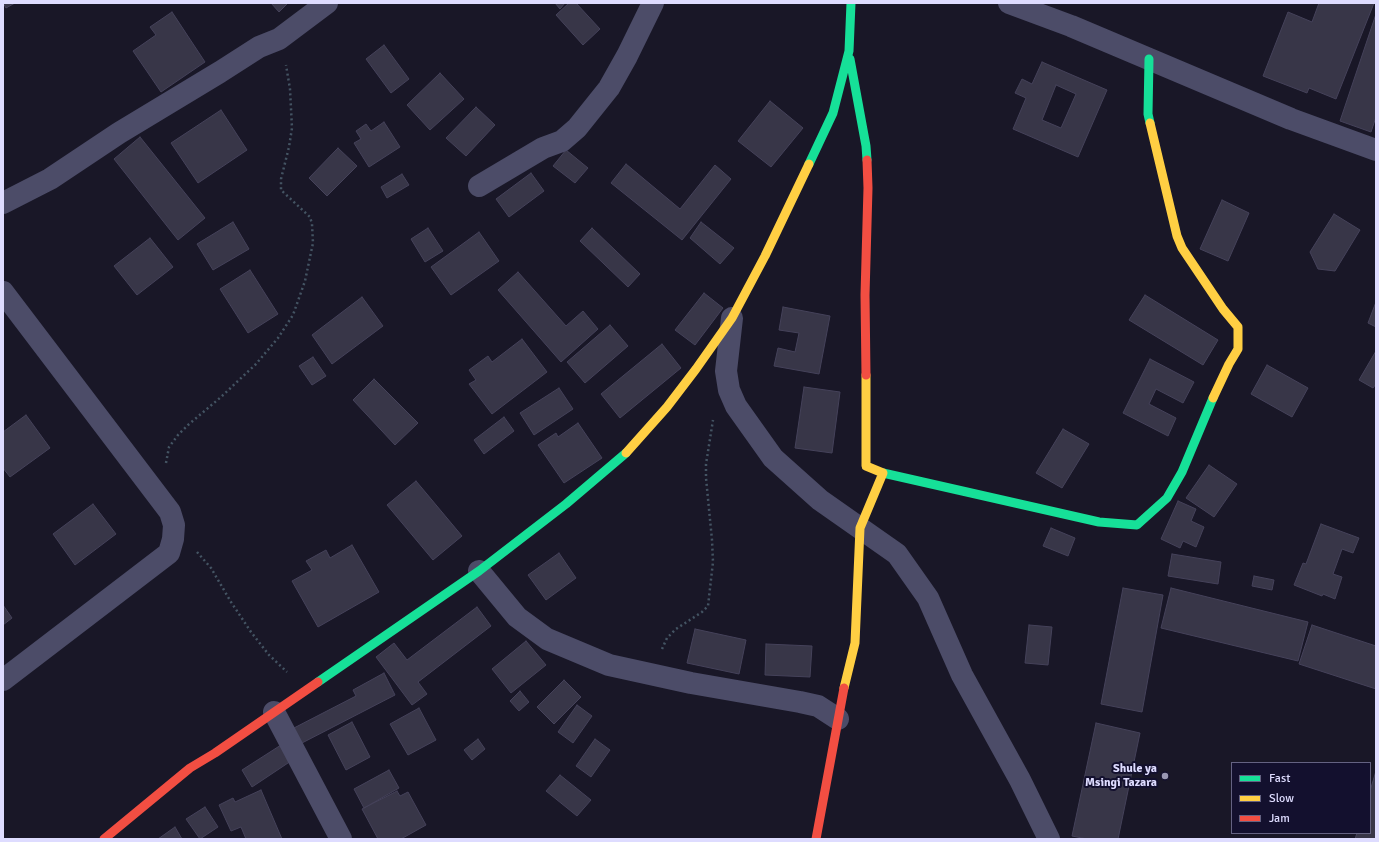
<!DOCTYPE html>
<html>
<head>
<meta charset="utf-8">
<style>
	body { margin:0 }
	#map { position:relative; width:1379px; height:842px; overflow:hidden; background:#191727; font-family:Signika,sans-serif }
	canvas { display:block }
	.frame { position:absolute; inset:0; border:4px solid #dedcff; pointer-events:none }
	.legend { position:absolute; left:1231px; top:762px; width:140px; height:72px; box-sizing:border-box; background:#13102e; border:1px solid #646282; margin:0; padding:5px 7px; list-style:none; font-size:12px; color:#dedcff }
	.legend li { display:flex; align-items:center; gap:8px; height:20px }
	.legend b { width:20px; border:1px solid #646282 }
</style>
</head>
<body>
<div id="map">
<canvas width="1379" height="842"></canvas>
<div class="frame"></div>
<ul class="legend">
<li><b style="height:5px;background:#16e098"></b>Fast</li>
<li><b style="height:5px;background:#ffcf43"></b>Slow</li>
<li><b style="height:5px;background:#f24e42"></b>Jam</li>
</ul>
</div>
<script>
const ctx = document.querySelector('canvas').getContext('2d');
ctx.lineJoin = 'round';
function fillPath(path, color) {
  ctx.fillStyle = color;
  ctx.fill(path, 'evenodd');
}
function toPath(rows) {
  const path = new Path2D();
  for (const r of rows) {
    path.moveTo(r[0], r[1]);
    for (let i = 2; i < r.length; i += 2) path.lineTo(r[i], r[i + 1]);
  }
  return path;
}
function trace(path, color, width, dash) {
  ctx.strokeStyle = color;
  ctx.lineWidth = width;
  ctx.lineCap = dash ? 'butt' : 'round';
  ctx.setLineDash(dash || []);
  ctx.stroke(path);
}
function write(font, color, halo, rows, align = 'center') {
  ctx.font = font + ' Signika,sans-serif';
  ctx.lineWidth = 4;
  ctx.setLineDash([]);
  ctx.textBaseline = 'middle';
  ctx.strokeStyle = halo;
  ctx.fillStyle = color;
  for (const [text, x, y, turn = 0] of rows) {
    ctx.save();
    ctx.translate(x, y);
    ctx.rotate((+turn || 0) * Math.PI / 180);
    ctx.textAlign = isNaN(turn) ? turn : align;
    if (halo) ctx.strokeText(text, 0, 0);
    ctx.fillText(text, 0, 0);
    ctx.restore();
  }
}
const building = toPath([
	[3,3,15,3,6,8,3,3],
	[271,3,288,3,279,12,271,3],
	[555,3,565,3,560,9,555,3],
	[569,3,576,3,600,29,583,45,556,15,569,3],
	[1319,3,1374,3,1336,99,1309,88,1307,93,1263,76,1288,12,1312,22,1319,3],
	[172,12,205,62,161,92,133,51,156,35,150,27,172,12],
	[1376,14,1376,117,1371,132,1340,121,1376,14],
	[384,45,409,79,391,93,366,59,384,45],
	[1042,62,1107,90,1078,157,1013,129,1026,98,1015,93,1022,79,1032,84,1042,62],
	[1056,85,1076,94,1061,128,1042,120,1056,85],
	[440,73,464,99,430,130,407,105,440,73],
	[770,101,803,128,771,167,738,141,770,101],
	[476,107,495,125,466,156,446,138,476,107],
	[221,110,247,150,198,183,171,143,221,110],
	[384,122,400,147,369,167,354,143,361,139,356,131,366,124,371,131,384,122],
	[140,137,205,218,178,240,114,159,140,137],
	[338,148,357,166,327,196,309,178,338,148],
	[566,150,588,168,575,183,553,166,566,150],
	[626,164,680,209,715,165,731,179,682,240,611,183,626,164],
	[531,173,544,191,509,217,496,199,531,173],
	[402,174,409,185,387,198,381,187,402,174],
	[1222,200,1249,213,1228,261,1200,249,1222,200],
	[1334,214,1360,230,1335,271,1318,269,1310,252,1334,214],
	[233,222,249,249,213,270,197,244,233,222],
	[701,222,734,248,720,264,690,238,701,222],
	[428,228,443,251,425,262,411,239,428,228],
	[592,228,640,274,628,287,580,241,592,228],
	[479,232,499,261,451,295,431,267,479,232],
	[150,238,173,267,137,295,114,266,150,238],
	[250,270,278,314,248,333,220,289,250,270],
	[518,272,566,326,583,311,598,329,561,362,498,290,518,272],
	[704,293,723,308,695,345,675,330,704,293],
	[1145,295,1218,340,1203,365,1129,320,1145,295],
	[362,297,383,326,332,364,312,335,362,297],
	[1376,302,1376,327,1368,323,1376,302],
	[783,307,830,316,819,374,774,366,778,348,795,352,799,333,779,330,783,307],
	[610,325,628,346,585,383,567,362,610,325],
	[522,339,547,372,492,414,469,384,476,380,469,370,488,356,492,362,522,339],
	[662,344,681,368,620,418,601,394,662,344],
	[1376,351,1376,384,1373,388,1359,380,1376,351],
	[313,357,326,376,312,385,299,366,313,357],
	[1150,359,1194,382,1183,403,1156,389,1149,404,1176,418,1168,436,1123,413,1150,359],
	[1267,365,1308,388,1292,417,1251,394,1267,365],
	[374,379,418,423,395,445,353,400,374,379],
	[804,387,840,392,832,453,795,448,804,387],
	[559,388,573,409,534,435,520,413,559,388],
	[26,415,50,448,10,477,3,468,3,432,26,415],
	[504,417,514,431,484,454,474,440,504,417],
	[578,423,602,458,564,483,538,445,556,433,558,437,578,423],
	[1063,429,1089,444,1062,488,1036,473,1063,429],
	[1209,465,1237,484,1214,517,1186,498,1209,465],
	[416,481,462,536,433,560,387,505,416,481],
	[1178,501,1196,509,1191,521,1204,527,1196,547,1183,541,1180,548,1161,539,1178,501],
	[93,504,116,534,75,565,53,534,93,504],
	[1321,524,1359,538,1353,553,1342,549,1333,574,1342,577,1335,599,1323,594,1322,596,1294,585,1303,563,1306,564,1321,524],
	[1051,528,1075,538,1068,556,1043,546,1051,528],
	[352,545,379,592,318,627,292,581,312,570,306,561,326,550,330,558,352,545],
	[559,553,576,578,546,600,528,575,559,553],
	[1172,554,1221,562,1218,584,1168,576,1172,554],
	[1254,576,1274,580,1272,590,1252,586,1254,576],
	[1123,588,1163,595,1142,712,1101,704,1123,588],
	[1171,588,1308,622,1298,661,1161,628,1171,588],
	[3,605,12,618,3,625,3,605],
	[477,607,491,626,418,682,427,694,412,705,376,657,394,643,407,660,477,607],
	[1029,625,1052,627,1048,665,1025,663,1029,625],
	[1312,625,1376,646,1376,689,1299,664,1312,625],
	[695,629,746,640,739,674,687,663,695,629],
	[526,641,546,665,511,693,492,669,526,641],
	[766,644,812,646,810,677,765,675,766,644],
	[384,673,395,695,300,744,292,729,356,696,353,690,384,673],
	[564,680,581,697,554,724,537,707,564,680],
	[520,691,529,702,519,711,510,701,520,691],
	[577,705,592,716,573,743,558,732,577,705],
	[419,708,436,740,408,755,390,724,419,708],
	[352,722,370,757,346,770,328,735,352,722],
	[1096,723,1140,733,1118,839,1087,839,1072,836,1096,723],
	[478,739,485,749,472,760,464,750,478,739],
	[595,739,610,750,591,777,576,766,595,739],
	[281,745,291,761,252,787,242,770,281,745],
	[389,770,399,788,364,808,354,789,389,770],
	[1376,771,1376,839,1355,839,1357,833,1370,833,1370,791,1376,771],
	[560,775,591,800,577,816,546,791,560,775],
	[261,790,282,839,246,839,241,827,231,831,219,805,233,798,235,802,261,790],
	[397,791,400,796,408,792,426,825,401,839,378,839,362,809,397,791],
	[205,807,218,827,200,839,186,819,205,807],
	[175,827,182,839,158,839,175,827]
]);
fillPath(building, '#383648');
trace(building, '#45425a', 1);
trace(toPath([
	[166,463,169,447,178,435,188,425,221,397,256,364,278,338,293,315,305,281,313,243,312,224,310,217,281,190,281,179,289,147,292,128,290,89,286,65],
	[197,552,211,568,231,602,251,632,269,655,287,672],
	[662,649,667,638,676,629,702,612,708,606,713,562,712,540,706,478,706,464,713,420]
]), '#445463', 2.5, [2, 3]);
trace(toPath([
	[1009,3,1071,26,1291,119,1376,150],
	[479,186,543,148,562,141,577,128,609,88,627,56,653,3],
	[3,203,50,179,119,133,220,72,259,47,279,39,327,3],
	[3,292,170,512,174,525,173,539,169,553,3,680],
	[732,318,726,371,729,390,736,406,773,458,820,500,897,554,928,598,962,675,1020,780,1049,839],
	[479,571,517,617,547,639,609,665,691,683,800,702,818,706,838,719],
	[274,712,341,839]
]), '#4c4c68', 22);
trace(toPath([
	[850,59,866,146,867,160],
	[1149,59,1148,114,1150,123],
	[809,164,833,113,849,51,851,3],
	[883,473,1099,522,1137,525,1167,498,1182,472,1213,398],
	[318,682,479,571,566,504,626,453]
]), '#16e098', 9);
trace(toPath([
	[1150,123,1177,236,1182,248,1223,309,1238,327,1238,349,1229,364,1213,398],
	[626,453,667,407,696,369,732,318,765,256,809,164],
	[844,688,855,643,860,528,883,473,866,466,866,375]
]), '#ffcf43', 9);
trace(toPath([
	[866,375,865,295,868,188,867,160],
	[104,839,190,768,215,753,318,682],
	[816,839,844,688]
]), '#f24e42', 9);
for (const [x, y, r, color] of [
	[1165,776,4,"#9997b3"]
]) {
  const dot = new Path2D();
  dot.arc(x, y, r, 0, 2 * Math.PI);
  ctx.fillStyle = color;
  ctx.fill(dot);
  trace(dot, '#13102e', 1.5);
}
write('bold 12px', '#dedcff', '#13102e', [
	["Shule ya",1157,769],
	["Msingi Tazara",1157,783]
], 'right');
</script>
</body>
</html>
